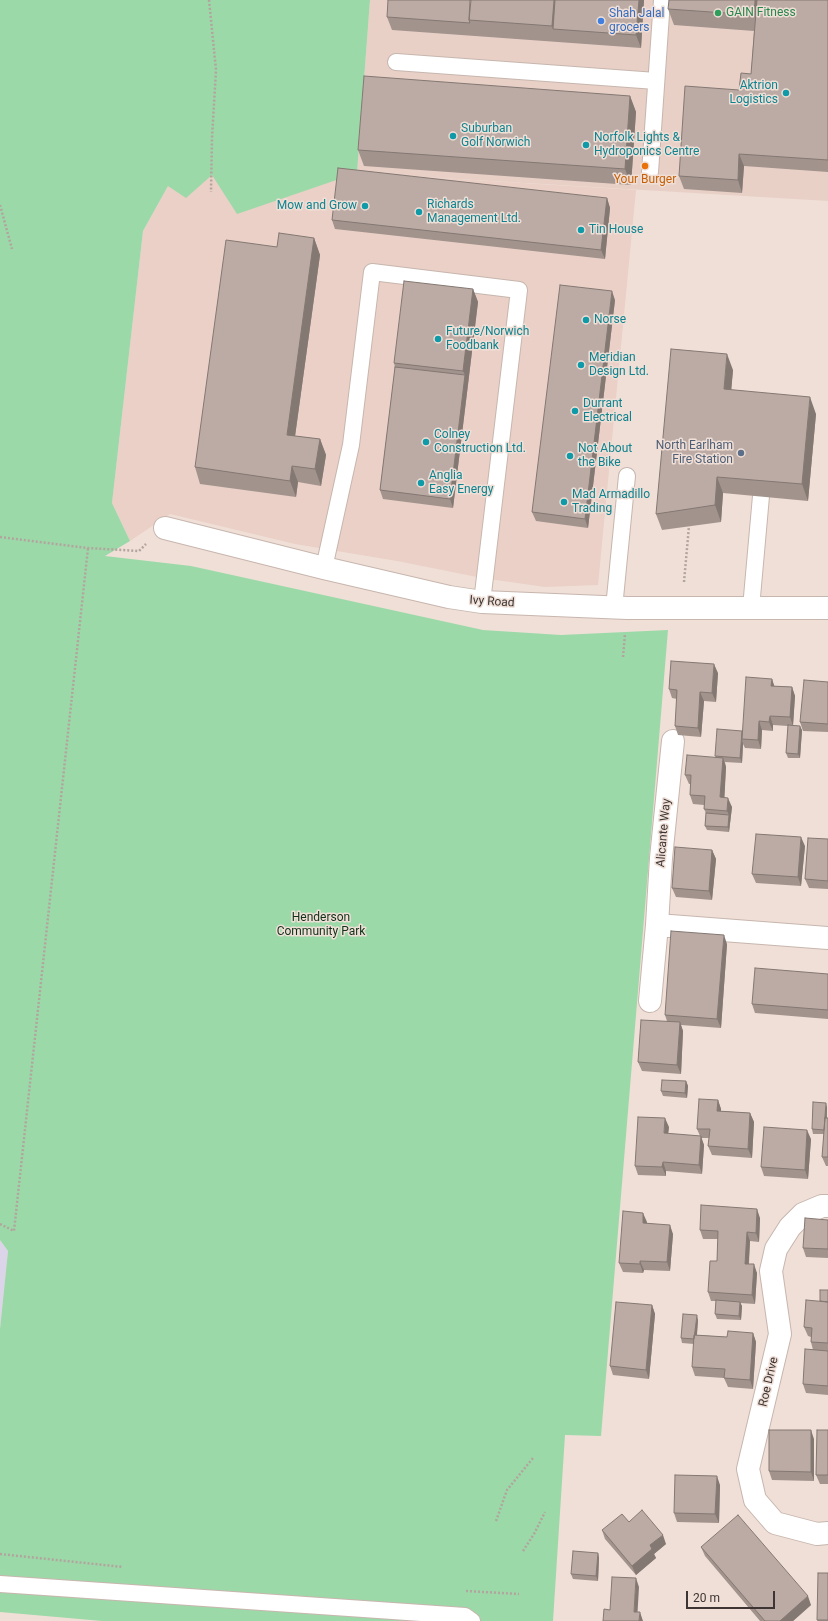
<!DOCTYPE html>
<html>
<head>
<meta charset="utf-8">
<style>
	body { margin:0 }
	#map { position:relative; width:828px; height:1621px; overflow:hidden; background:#f0dfd7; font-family:Roboto,sans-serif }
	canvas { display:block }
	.scale { position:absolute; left:686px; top:1591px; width:89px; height:18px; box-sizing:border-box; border:2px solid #3c3533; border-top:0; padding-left:5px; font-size:12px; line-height:14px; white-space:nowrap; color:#3c3533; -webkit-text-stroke:3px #f0dfd7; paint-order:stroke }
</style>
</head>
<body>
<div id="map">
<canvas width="828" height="1621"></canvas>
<div class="scale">20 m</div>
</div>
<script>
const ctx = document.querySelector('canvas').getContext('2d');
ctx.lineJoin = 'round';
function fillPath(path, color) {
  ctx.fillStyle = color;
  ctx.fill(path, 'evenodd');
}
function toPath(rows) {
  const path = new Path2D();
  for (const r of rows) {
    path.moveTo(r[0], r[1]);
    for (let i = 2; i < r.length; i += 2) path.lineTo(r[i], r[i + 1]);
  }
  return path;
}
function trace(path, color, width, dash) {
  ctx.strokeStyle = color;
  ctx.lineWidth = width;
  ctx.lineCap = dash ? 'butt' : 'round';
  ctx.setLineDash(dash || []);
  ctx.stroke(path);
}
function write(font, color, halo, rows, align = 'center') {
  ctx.font = font + ' Roboto,sans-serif';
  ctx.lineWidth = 3;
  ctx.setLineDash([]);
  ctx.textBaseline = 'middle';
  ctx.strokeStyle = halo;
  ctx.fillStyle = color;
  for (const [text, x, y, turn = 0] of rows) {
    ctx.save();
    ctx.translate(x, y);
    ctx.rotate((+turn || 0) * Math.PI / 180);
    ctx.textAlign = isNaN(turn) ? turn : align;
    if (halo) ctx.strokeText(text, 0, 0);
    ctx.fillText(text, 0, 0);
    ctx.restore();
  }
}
fillPath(toPath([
	[357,173,636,190,598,585,545,587,482,578,397,561,295,544,170,514,130,541,112,503,143,231,168,186,212,175]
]), '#ead0c6');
fillPath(toPath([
	[370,0,828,0,828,201,357,173]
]), '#e8d0c7');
fillPath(toPath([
	[0,1240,8,1251,0,1329]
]), '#dcd5ea');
fillPath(toPath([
	[0,0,370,0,357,173,237,214,212,175,186,198,168,186,143,231,112,503,130,541,105,556,191,566,483,630,561,635,668,630,601,1436,565,1435,553,1621,102,1621,0,1612,0,1329,8,1251,0,1240]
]), '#9cd9a8');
const service = toPath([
	[396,62,656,81],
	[650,172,662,0],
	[324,568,351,445,372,272,519,290,482,602],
	[614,608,627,476],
	[751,608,761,496],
	[0,1584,465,1616,472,1621]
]);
const minor = toPath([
	[165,528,324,568,449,597,482,602,627,608,828,608],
	[673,741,661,858,657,925,828,938],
	[650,1001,657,925],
	[828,1206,822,1206,803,1214,790,1227,776,1249,771,1271,780,1334,748,1469,755,1500,775,1523,817,1534,828,1533]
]);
trace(service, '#c7b6ae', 18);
trace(minor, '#c7b6ae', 24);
trace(toPath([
	[209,0,216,70,212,138,211,192],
	[0,205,12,249],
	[0,537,88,548,139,551,146,544],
	[684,582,689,526],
	[623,657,625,634],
	[0,1224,14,1231,88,548],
	[496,1521,507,1490,533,1458],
	[523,1551,534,1534,545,1512],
	[0,1554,123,1567],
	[466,1591,519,1594]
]), '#b2a49e', 2.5, [2, 2]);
trace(service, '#fff', 16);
trace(minor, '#fff', 22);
fillPath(toPath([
	[644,0,641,48,392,30,387,17],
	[828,0,828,172,744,166,742,193,684,189,679,176,739,90,751,74,754,31,674,25,668,9],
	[630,96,636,112,631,185,364,166,358,150],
	[607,198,610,208,605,259,335,229,332,220],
	[314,238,320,255,295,436,320,439,326,455,321,486,298,482,296,497,200,484,195,467,277,247],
	[473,289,478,302,453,508,383,499,380,490,395,367,394,363],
	[615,300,588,528,536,521,532,512],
	[733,370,731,390,816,414,808,501,723,493,721,522,662,530,656,514],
	[718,673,716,702,704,701,701,737,678,735,675,726,677,699,672,698,669,689],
	[772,679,774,686,792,687,795,696,793,725,802,730,800,758,788,758,786,753,788,726,773,725,773,731,762,730,761,749,745,748,743,744,742,763,725,762,726,767,724,798,732,807,729,832,707,830,705,826,706,813,704,809,704,805,693,804,690,795,691,784,689,784,685,775,715,757,742,731],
	[828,682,828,732,803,731,800,722],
	[828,839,828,889,809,888,805,879],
	[805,846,801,886,756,883,752,874],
	[712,850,716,859,712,900,676,897,672,888],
	[727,944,721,1028,681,1025,683,1031,681,1074,642,1071,638,1062,667,1021,665,1015],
	[828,974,828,1019,755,1013,752,1004],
	[686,1081,688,1086,687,1098,663,1096,661,1091],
	[718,1100,721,1109,721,1111,750,1113,754,1122,752,1158,712,1155,708,1146,709,1138,701,1138,704,1145,702,1174,666,1171,666,1176,638,1175,635,1166,669,1127,668,1134,700,1136,697,1129],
	[827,1107,827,1118,828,1118,828,1166,826,1166,822,1157,824,1134,813,1134,812,1129],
	[811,1139,808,1179,764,1176,761,1167],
	[760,1218,759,1242,750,1241,749,1264,757,1273,755,1304,740,1303,742,1306,741,1320,717,1319,715,1314,716,1301,711,1301,708,1292,717,1261,718,1239,703,1239,700,1230],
	[828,1220,828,1258,806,1257,803,1248],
	[647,1222,646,1223,673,1234,670,1271,644,1270,643,1273,623,1272,619,1263],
	[828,1290,828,1395,806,1393,803,1384,813,1350,811,1342,811,1337,808,1336,804,1327,820,1301],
	[652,1305,655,1314,649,1379,613,1375,610,1366],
	[698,1320,697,1335,727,1337,753,1333,756,1342,753,1389,728,1387,724,1378,695,1376,692,1367,694,1344,682,1343,681,1338],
	[828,1430,828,1484,820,1484,816,1475],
	[814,1439,814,1481,772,1480,769,1471],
	[720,1485,719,1523,677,1522,674,1513],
	[629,1522,666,1544,654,1554,656,1558,636,1575,605,1539,602,1530],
	[701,1547,811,1605,793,1621,760,1621,705,1556],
	[598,1553,599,1558,598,1581,573,1579,571,1574],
	[828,1573,828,1621,818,1621,817,1620]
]), '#a2938d');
fillPath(toPath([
	[554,0,561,0,553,29,552,26],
	[639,0,644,0,641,48,636,35],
	[755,0,762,0,760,31,754,15],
	[630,96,636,112,631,185,625,169],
	[739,154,744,166,742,193,738,180],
	[607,198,610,208,605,259,601,250],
	[314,238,320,255,293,451,287,435],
	[473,289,478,302,453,508,450,499,465,375,463,371],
	[612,291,615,300,588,528,585,519],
	[727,354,733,370,730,405,724,389],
	[810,397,816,414,808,501,802,484],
	[320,439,326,455,321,486,315,469],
	[292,466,298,482,296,497,290,481],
	[717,477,723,493,721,522,715,505],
	[714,664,718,673,716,702,712,693],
	[772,679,775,688,771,686],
	[792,687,795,696,793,726,790,717],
	[700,692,704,701,701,737,698,728],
	[770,716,773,725,773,731,769,722],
	[759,721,762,730,761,749,758,740],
	[800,726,802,730,800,758,798,754],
	[742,731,742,739,743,744,742,763,740,758],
	[723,758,726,767,724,807,720,797],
	[728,798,732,807,729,832,728,827,729,815,727,811],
	[801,837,805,846,801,886,798,877],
	[712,850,716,859,712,900,709,891],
	[724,935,727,944,721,1028,717,1019],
	[680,1022,683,1031,681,1074,677,1065],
	[686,1081,688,1086,687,1098,685,1093],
	[718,1100,721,1109,721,1120,717,1111],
	[826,1103,827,1107,826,1135,824,1130],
	[750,1113,754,1122,752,1158,748,1149],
	[665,1118,669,1127,667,1142,664,1133],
	[807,1130,811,1139,808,1179,805,1170],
	[701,1136,704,1145,702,1174,699,1165],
	[663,1162,666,1171,666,1176,662,1167],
	[757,1209,760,1218,759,1242,756,1233],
	[643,1213,647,1222,646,1232,643,1223],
	[670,1225,673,1234,670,1271,667,1262],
	[747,1232,750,1241,748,1273,745,1264],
	[640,1261,644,1270,643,1273,640,1264],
	[754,1264,757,1273,755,1304,752,1295],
	[740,1302,742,1306,741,1320,739,1316],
	[652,1305,655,1314,649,1379,646,1370],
	[697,1315,698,1320,696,1344,694,1339],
	[753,1333,756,1342,753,1389,750,1380],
	[811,1430,814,1439,814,1481,811,1472],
	[717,1476,720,1485,719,1523,715,1514],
	[663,1535,666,1544,654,1554,656,1558,636,1575,632,1566,650,1545],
	[598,1553,599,1558,598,1581,596,1576],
	[636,1578,639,1587,637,1621,634,1612],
	[808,1596,811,1605,793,1621,780,1621],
	[640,1612,643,1621,639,1621]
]), '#847873');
const building = toPath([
	[388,0,471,0,469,20,470,23,387,17,388,0],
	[470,0,554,0,552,26,469,20,470,0],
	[555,0,639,0,636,35,553,29,555,0],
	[669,0,755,0,754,15,668,9,669,0],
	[757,0,828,0,828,160,739,154,738,180,679,176,685,86,739,90,741,73,751,74,757,0],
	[364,76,630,96,625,169,358,150,364,76],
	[338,168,607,198,601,250,332,220,338,168],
	[279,233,314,238,287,435,320,439,315,469,292,466,290,481,195,467,226,240,277,247,279,233],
	[404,281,473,289,463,371,394,363,404,281],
	[560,285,612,291,585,519,532,512,560,285],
	[671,349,727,354,724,389,810,397,802,484,717,477,715,505,656,514,671,349],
	[395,367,465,375,450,499,380,490,395,367],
	[671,661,714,664,712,693,700,692,698,728,675,726,677,690,669,689,671,661],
	[746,677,772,679,771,686,792,687,790,717,770,716,769,722,759,721,758,740,742,739,746,677],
	[804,680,828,682,828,724,800,722,804,680],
	[788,725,800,726,798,754,786,753,788,725],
	[717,729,742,731,740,758,715,756,717,729],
	[687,755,723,758,720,797,728,798,727,811,704,809,705,796,690,795,691,775,685,775,687,755],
	[706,813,729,815,728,827,705,826,706,813],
	[756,834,801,837,798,877,752,874,756,834],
	[808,838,828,839,828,881,805,879,808,838],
	[675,847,712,850,709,891,672,888,675,847],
	[671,931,724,935,717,1019,665,1015,671,931],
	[755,968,828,974,828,1010,752,1004,755,968],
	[641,1020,680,1022,677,1065,638,1062,641,1020],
	[662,1080,686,1081,685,1093,661,1091,662,1080],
	[699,1099,718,1100,717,1111,750,1113,748,1149,708,1146,710,1129,697,1129,699,1099],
	[813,1102,826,1103,824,1130,812,1129,813,1102],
	[638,1117,665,1118,664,1133,701,1136,699,1165,663,1162,662,1167,635,1166,638,1117],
	[825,1118,828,1118,828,1157,822,1157,825,1118],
	[764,1127,807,1130,805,1170,761,1167,764,1127],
	[701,1205,757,1209,756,1233,747,1232,745,1264,754,1264,752,1295,708,1292,710,1261,717,1261,718,1231,700,1230,701,1205],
	[623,1211,643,1213,643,1223,670,1225,667,1262,640,1261,640,1264,619,1263,623,1211],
	[805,1218,828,1220,828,1249,803,1248,805,1218],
	[820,1290,828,1290,828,1302,820,1301,820,1290],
	[716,1300,740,1302,739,1316,715,1314,716,1300],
	[806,1300,828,1302,828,1343,811,1342,812,1328,804,1327,806,1300],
	[616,1302,652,1305,646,1370,610,1366,616,1302],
	[683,1314,697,1315,694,1339,681,1338,683,1314],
	[728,1331,753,1333,750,1380,724,1378,725,1369,692,1367,694,1335,727,1337,728,1331],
	[805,1349,828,1351,828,1386,803,1384,805,1349],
	[769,1430,811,1430,811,1472,769,1471,769,1430],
	[817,1430,828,1430,828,1475,816,1475,817,1430],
	[675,1475,717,1476,715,1514,674,1513,675,1475],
	[642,1510,663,1535,650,1545,652,1549,632,1566,602,1530,622,1514,629,1522,642,1510],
	[738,1515,808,1596,780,1621,765,1621,701,1547,738,1515],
	[573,1551,598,1553,596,1576,571,1574,573,1551],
	[818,1573,828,1573,828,1620,817,1620,818,1573],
	[612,1577,636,1578,634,1612,640,1612,639,1621,603,1621,604,1609,610,1610,612,1577]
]);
fillPath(building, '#bcaba4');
trace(building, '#847873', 1);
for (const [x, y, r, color] of [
	[718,13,4,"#2e9e5b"],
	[601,21,4,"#3f7fe0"],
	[786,93,4,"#0f9aa8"],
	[453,136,4,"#0f9aa8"],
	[586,145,4,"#0f9aa8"],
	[645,166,4,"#e8710a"],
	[365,206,4,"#0f9aa8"],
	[419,212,4,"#0f9aa8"],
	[581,230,4,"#0f9aa8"],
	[586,320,4,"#0f9aa8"],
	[438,339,4,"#0f9aa8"],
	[581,365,4,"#0f9aa8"],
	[575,411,4,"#0f9aa8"],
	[426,442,4,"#0f9aa8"],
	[741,453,4,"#5c6f8a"],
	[570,456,4,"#0f9aa8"],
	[421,483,4,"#0f9aa8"],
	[564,502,4,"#0f9aa8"]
]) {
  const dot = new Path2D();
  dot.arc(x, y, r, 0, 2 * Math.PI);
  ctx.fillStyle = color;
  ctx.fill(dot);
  trace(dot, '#f0dfd7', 1.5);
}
write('12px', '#27864d', '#f0dfd7', [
	["GAIN Fitness",726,13]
], 'left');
write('12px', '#366cbe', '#f0dfd7', [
	["Shah Jalal",609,14],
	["grocers",609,28]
], 'left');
write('12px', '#0d838f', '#f0dfd7', [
	["Aktrion",778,86,"right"],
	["Logistics",778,100,"right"],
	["Suburban",461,129],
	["Golf Norwich",461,143],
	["Norfolk Lights &",594,138],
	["Hydroponics Centre",594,152],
	["Richards",427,205],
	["Management Ltd.",427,219],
	["Mow and Grow",357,206,"right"],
	["Tin House",589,230],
	["Norse",594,320],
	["Future/Norwich",446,332],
	["Foodbank",446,346],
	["Meridian",589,358],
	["Design Ltd.",589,372],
	["Durrant",583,404],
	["Electrical",583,418],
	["Colney",434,435],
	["Construction Ltd.",434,449],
	["Not About",578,449],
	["the Bike",578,463],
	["Anglia",429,476],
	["Easy Energy",429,490],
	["Mad Armadillo",572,495],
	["Trading",572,509]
], 'left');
write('12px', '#c56008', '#f0dfd7', [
	["Your Burger",645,180]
]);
write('12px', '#4e5e75', '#f0dfd7', [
	["North Earlham",733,446],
	["Fire Station",733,460]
], 'right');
write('12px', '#3c3533', '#f0dfd7', [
	["Ivy Road",492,602,4],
	["Alicante Way",664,833,-85],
	["Roe Drive",769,1382,-77]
]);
write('12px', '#0f3118', '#f0dfd7', [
	["Henderson",321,918],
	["Community Park",321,932]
]);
</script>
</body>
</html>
